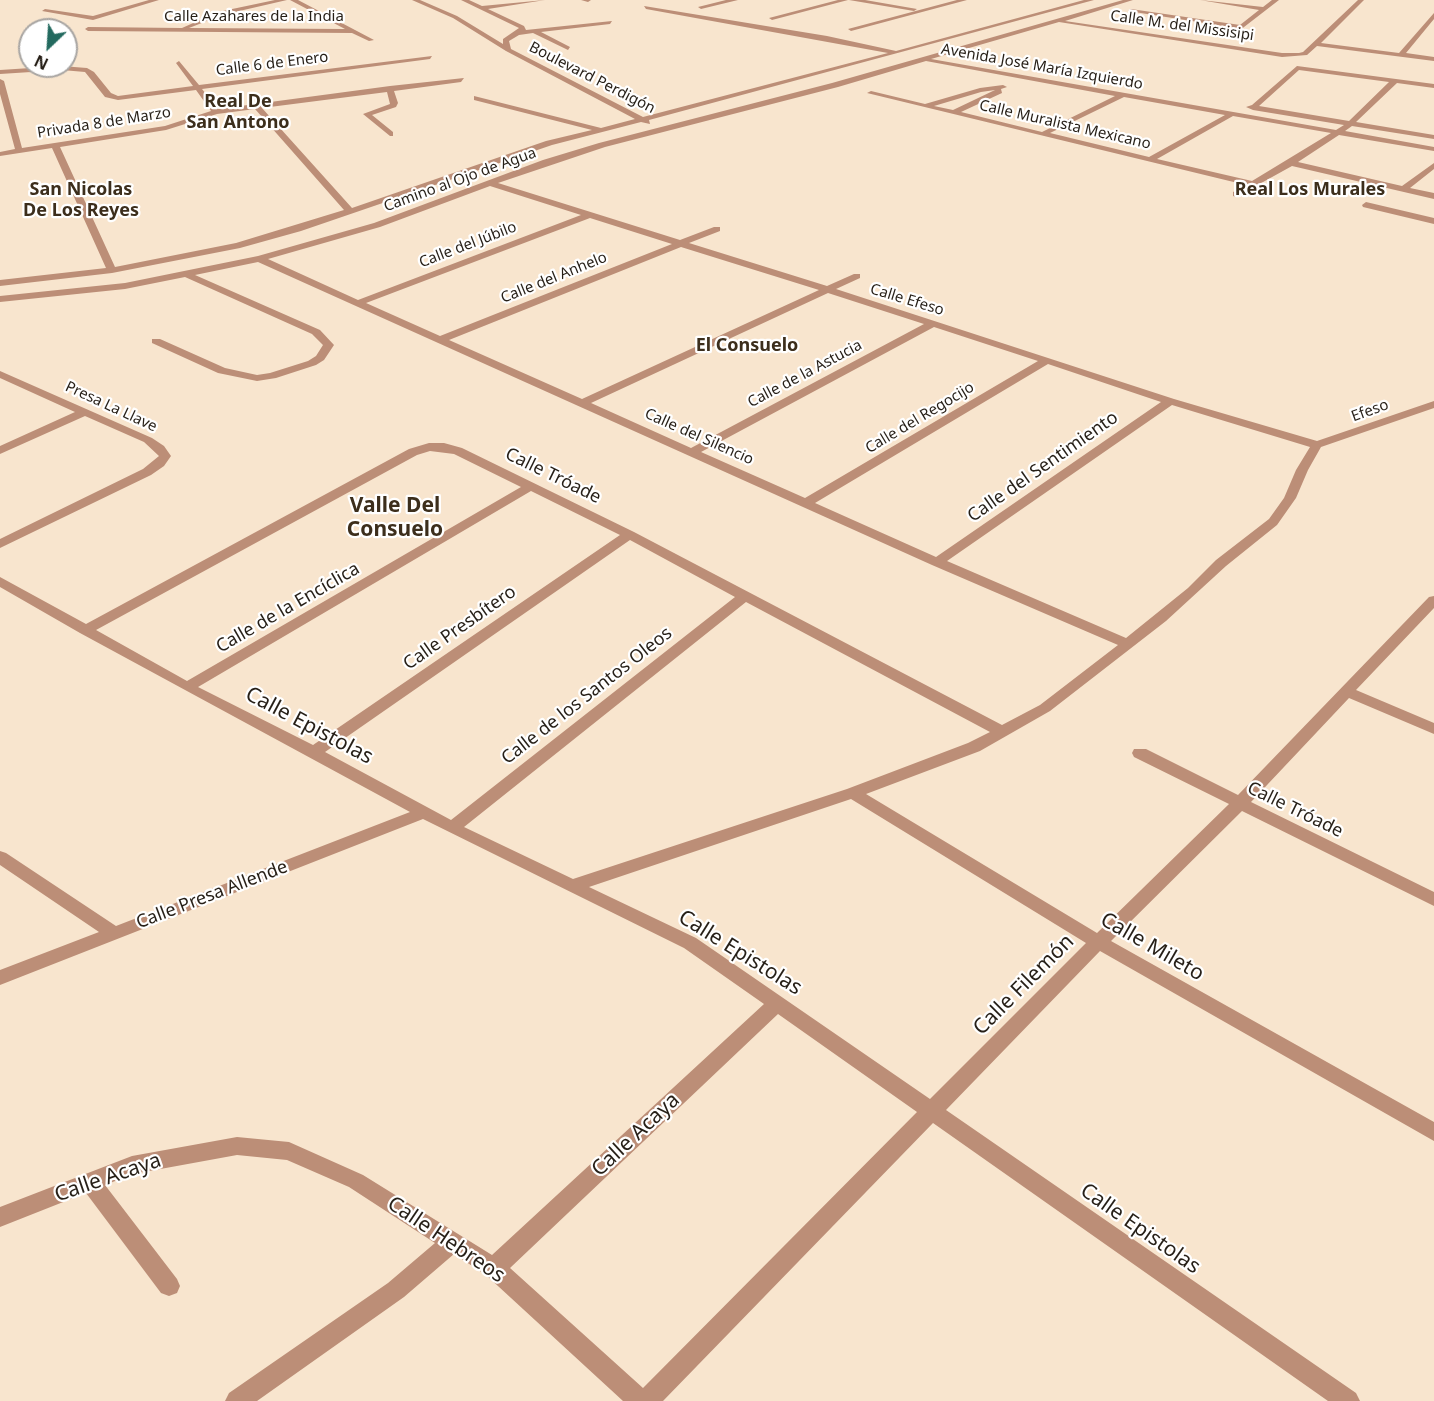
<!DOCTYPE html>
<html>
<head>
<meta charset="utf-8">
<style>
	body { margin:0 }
	#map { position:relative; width:1434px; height:1401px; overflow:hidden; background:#f8e5ce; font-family:"Noto Sans",sans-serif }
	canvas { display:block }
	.north { position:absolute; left:18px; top:18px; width:60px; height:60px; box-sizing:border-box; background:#fff; border:2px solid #a8a5a2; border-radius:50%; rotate:205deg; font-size:16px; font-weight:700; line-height:24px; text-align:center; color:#261f17 }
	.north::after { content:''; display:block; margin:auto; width:21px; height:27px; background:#236a5f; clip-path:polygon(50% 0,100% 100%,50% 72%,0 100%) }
</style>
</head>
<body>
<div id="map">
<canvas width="1434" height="1401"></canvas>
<div class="north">N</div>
</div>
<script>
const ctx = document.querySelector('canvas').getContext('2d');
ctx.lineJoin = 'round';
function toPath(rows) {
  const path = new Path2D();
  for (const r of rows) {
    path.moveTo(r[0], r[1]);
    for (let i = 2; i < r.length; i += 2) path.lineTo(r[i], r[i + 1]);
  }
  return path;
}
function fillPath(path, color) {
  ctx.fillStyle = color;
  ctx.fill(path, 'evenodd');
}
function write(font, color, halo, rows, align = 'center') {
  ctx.font = font + ' "Noto Sans",sans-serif';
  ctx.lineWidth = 4.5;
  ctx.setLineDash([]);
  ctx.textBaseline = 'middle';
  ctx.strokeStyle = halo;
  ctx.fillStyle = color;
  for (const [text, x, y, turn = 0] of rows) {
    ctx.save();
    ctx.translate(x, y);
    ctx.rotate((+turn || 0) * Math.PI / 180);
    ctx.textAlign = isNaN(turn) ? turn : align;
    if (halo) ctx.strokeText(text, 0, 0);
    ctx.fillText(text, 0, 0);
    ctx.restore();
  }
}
fillPath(toPath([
	[149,0,159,0,93,20,42,11,45,9,93,16,149,0],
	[275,0,287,0,222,15,189,28,345,29,290,0,298,0,374,40,369,41,352,33,88,31,85,29,88,27,182,28,218,12,275,0],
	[412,0,420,0,457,16,503,44,503,39,519,28,461,0,469,0,482,6,545,0,488,9,524,26,526,30,612,21,610,24,541,32,570,47,568,50,533,33,519,35,509,41,511,49,643,117,888,53,646,9,644,6,827,36,896,51,1084,0,1094,0,649,120,650,124,641,122,552,145,301,231,240,248,112,273,0,286,0,280,106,268,52,148,0,156,0,152,15,149,0,94,0,79,4,81,22,148,165,126,211,111,196,90,118,100,105,97,85,72,62,70,0,74,0,70,61,66,87,68,94,72,111,93,118,96,193,86,176,63,179,61,199,85,432,56,430,59,202,89,218,109,390,86,464,78,461,82,394,91,398,103,396,107,372,115,393,132,393,136,390,136,363,114,390,104,387,92,262,108,352,208,546,141,592,130,474,100,474,96,601,128,635,119,506,51,453,18,412,0],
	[255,109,344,210,236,243,115,267,60,147,166,130,217,114,255,109],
	[581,0,591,0,588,2,581,0],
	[726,0,738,0,701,9,698,7,726,0],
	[838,0,848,0,772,20,769,18,838,0],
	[849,0,865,0,917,9,914,11,849,0],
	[957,0,967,0,851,31,848,29,957,0],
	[1123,0,1133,0,1065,21,1282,53,1299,53,1303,52,1358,0,1364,0,1321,43,1399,53,1434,13,1434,19,1406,53,1434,57,1434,61,1317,46,1307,55,1282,57,1059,22,931,59,1336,130,1344,125,1253,110,1246,107,1252,105,1297,66,1434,84,1434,88,1397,83,1356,122,1434,135,1434,139,1352,126,1345,131,1434,147,1434,151,1339,135,1298,162,1402,186,1434,163,1434,169,1410,188,1434,193,1434,199,1292,166,1236,197,1233,196,1233,192,1246,185,867,93,871,91,925,104,980,88,1003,85,1007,87,1001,89,1002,93,961,112,1042,132,1115,96,926,61,838,87,605,147,498,183,680,240,714,227,720,227,720,231,689,243,827,286,854,274,860,274,860,278,836,289,1174,399,1317,441,1434,401,1434,408,1321,447,1308,470,1296,498,1277,525,1226,566,1166,621,1050,711,980,751,866,794,1097,933,1229,804,1134,757,1132,753,1134,749,1146,749,1238,795,1429,597,1434,596,1434,608,1356,690,1434,723,1434,734,1349,698,1251,802,1434,892,1434,906,1242,811,1111,941,1434,1122,1434,1141,1100,951,946,1110,1356,1393,1360,1401,1328,1401,933,1123,663,1401,623,1401,486,1275,454,1254,404,1297,257,1401,225,1401,229,1393,388,1283,435,1243,349,1187,287,1160,237,1155,133,1174,105,1185,177,1279,180,1286,177,1293,169,1296,161,1293,86,1193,0,1227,0,1207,132,1156,237,1137,289,1142,363,1175,492,1255,764,1004,684,948,423,819,0,985,0,970,99,932,0,865,0,851,6,853,116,926,410,812,80,633,0,587,0,577,86,624,409,449,429,443,444,443,462,448,634,532,1002,725,1040,705,1118,645,932,565,258,262,195,275,320,330,334,345,324,360,316,365,276,378,257,381,218,373,152,343,152,339,160,339,225,368,257,375,270,373,308,361,316,356,323,345,312,334,185,277,125,289,0,302,0,296,125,283,258,256,374,223,543,160,599,143,832,83,1123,0],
	[1299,70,1389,82,1349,121,1259,106,1299,70],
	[995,90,953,110,934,106,981,92,995,90],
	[1124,97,1225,115,1149,157,1050,133,1124,97],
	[1233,116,1331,133,1252,181,1157,159,1233,116],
	[490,186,581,215,358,300,268,259,380,227,490,186],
	[590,218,672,244,440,336,366,303,590,218],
	[681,247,819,290,582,399,449,340,681,247],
	[828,293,924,324,691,448,591,403,828,293],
	[934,327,1038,361,805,498,701,452,934,327],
	[1048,364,1161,402,936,557,815,503,1048,364],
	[1172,405,1310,447,1296,470,1284,498,1269,519,1216,560,1188,588,1126,638,947,561,1172,405],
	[430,451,454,454,521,487,187,681,96,630,417,455,430,451],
	[531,491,620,535,313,745,198,687,531,491],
	[630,540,735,597,451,820,325,752,630,540],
	[746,602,990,732,968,743,847,789,573,879,464,827,746,602],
	[851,799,1086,943,930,1099,696,938,589,887,851,799],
	[778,1014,917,1112,643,1388,510,1268,778,1014],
	[1200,0,1263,7,1272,0,1279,0,1235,34,1232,32,1236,28,1128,11,1131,9,1240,25,1259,10,1200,0],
	[1366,202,1434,218,1434,224,1363,207,1362,205,1366,202],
	[0,371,152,438,164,446,171,456,164,466,151,475,0,548,0,539,143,469,159,456,144,442,85,416,0,454,0,446,75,412,0,378,0,371]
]), '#bc8e77');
write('15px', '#261f17', '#fff', [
	["Calle Azahares de la India",254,17],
	["Calle M. del Missisipi",1182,26,8],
	["Calle 6 de Enero",272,64,-7],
	["Avenida José María Izquierdo",1042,67,10],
	["Boulevard Perdigón",592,78,27],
	["Privada 8 de Marzo",104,123,-9],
	["Calle Muralista Mexicano",1065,125,13],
	["Camino al Ojo de Agua",460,180,-20],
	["Calle del Júbilo",468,245,-21],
	["Calle del Anhelo",554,278,-22],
	["Calle Efeso",907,300,17],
	["Calle de la Astucia",805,374,-28],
	["Presa La Llave",111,407,25],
	["Efeso",1370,411,-20],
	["Calle del Regocijo",920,418,-31],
	["Calle del Silencio",699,437,24]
]);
write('bold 18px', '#3c2e1c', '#fff', [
	["Real De",238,102],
	["San Antono",238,123],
	["San Nicolas",81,190],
	["De Los Reyes",81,211],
	["Real Los Murales",1310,190],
	["El Consuelo",747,346]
]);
write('18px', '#261f17', '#fff', [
	["Calle del Sentimiento",1043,467,-35],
	["Calle Tróade",553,476,26],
	["Calle de la Encíclica",288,608,-30],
	["Calle Presbítero",460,628,-35],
	["Calle de los Santos Oleos",587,696,-38],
	["Calle Tróade",1295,810,26],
	["Calle Presa Allende",212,895,-21]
]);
write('bold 21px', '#3c2e1c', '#fff', [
	["Valle Del",395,506],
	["Consuelo",395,530]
]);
write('21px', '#261f17', '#fff', [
	["Calle Epistolas",309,726,28],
	["Calle Mileto",1152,947,30],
	["Calle Epistolas",740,953,32],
	["Calle Filemón",1024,985,-45],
	["Calle Acaya",636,1135,-43],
	["Calle Acaya",108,1178,-19],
	["Calle Epistolas",1140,1229,35],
	["Calle Hebreos",446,1240,34]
]);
</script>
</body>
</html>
